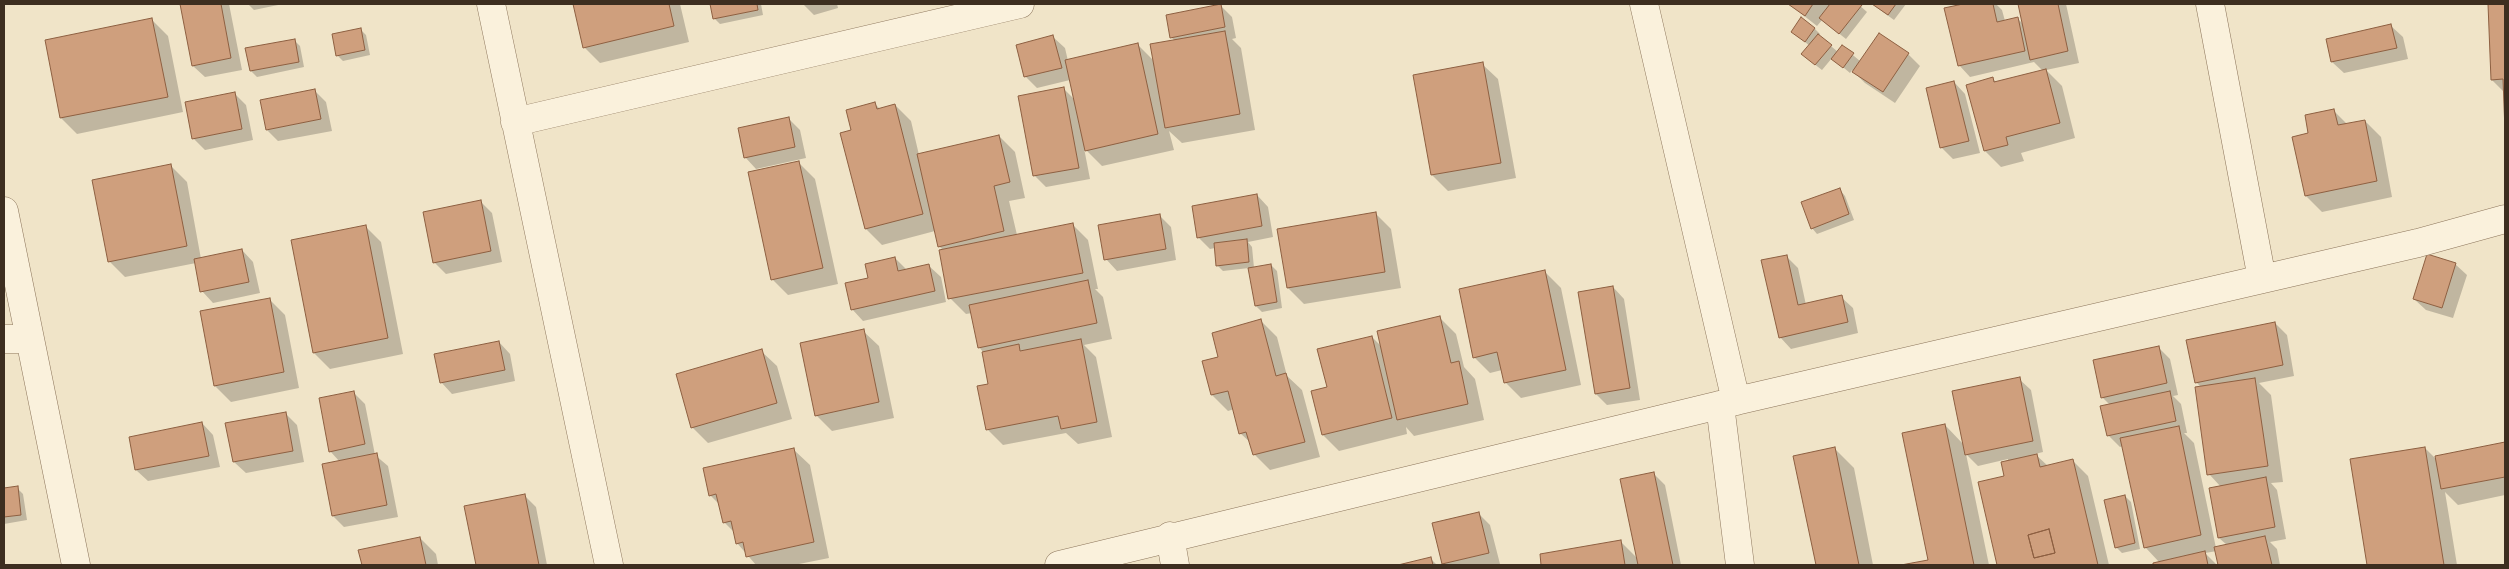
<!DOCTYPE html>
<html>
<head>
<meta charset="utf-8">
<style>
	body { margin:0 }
	#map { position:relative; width:2509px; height:569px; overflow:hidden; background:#f0e4c8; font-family:Bitter,serif }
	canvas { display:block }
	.frame { position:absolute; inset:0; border:5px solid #3d2e20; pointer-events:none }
</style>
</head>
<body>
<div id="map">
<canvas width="2509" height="569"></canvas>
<div class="frame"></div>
</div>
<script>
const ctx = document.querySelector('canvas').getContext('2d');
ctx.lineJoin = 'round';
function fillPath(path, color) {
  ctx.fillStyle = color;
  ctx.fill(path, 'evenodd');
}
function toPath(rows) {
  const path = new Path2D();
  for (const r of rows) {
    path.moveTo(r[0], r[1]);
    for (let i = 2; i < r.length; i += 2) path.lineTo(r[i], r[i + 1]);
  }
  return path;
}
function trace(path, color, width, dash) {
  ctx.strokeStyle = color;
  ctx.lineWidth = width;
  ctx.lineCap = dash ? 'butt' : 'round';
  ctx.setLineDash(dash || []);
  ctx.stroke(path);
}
fillPath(toPath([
	[181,4,229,4,242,70,205,77,193,66],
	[248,4,283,4,254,10],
	[574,4,680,4,689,42,600,63,584,47],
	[711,4,761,4,763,15,720,24,714,18],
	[803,4,837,4,838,8,814,15],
	[1789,4,1858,4,1867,12,1846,39,1822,20,1817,26],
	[1872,4,1906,4,1894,20],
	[1969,4,1996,4,2002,10,2005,21,2017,18,2024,25,2019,4,2066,4,2079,63,2046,70,2062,86,2075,138,2021,153,2024,161,2001,167,1985,151,1993,79,1997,83,2043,71,2034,62,1970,77,1959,65,1946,9],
	[2489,4,2505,4,2505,102,2505,93,2492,80],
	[1220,5,1232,17,1236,38,1232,39,1241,48,1255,130,1182,143,1169,131,1174,150,1102,166,1084,148,1090,179,1046,187,1035,176,1019,97,1063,88,1075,100,1070,80,1037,88,1026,77,1018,46,1053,37,1065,48,1068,61,1138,45,1154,61,1175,41,1171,37],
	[1801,19,1815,29,1820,34,1819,36,1838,52,1842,46,1860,61,1908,54,1920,66,1895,103,1865,83,1852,70,1850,73,1832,58,1822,70,1809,60,1810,46,1792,32],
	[152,20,168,36,183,112,77,134,61,118],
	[2391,26,2403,37,2408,59,2344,73,2332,62,2328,40],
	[360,29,366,35,370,55,343,61,337,55],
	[294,40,300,46,304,67,257,77,251,71],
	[1482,64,1498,79,1516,178,1448,191,1432,175],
	[1954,82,1965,94,1980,153,1953,159,1941,147],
	[315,91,326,102,332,131,278,141,267,130],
	[235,94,246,105,253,140,205,150,193,138],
	[875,104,880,109,895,105,911,121,919,155,999,136,1015,152,1025,198,1009,201,1017,235,1072,224,1088,240,1098,289,1095,289,1103,297,1112,339,1084,345,1096,357,1112,437,1078,444,1066,433,1003,445,987,429,990,385,983,352,979,347,972,313,966,314,950,298,943,250,939,246,935,231,882,245,866,229,841,134,853,131],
	[2334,111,2348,125,2365,121,2381,137,2392,197,2322,212,2306,196,2310,134],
	[788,118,800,130,806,158,756,169,745,157],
	[799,163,815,179,838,284,788,295,772,279],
	[171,166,187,182,201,259,242,250,253,262,260,293,213,303,202,291,196,263,125,277,109,261],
	[1840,190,1845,196,1854,220,1817,234,1812,228],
	[1257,195,1268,207,1273,237,1248,242,1252,247,1254,268,1271,265,1277,271,1282,308,1262,312,1256,306,1249,268,1223,271,1217,265,1215,248,1210,249,1198,237],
	[481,202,492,213,502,262,446,274,434,262],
	[1375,213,1391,229,1401,288,1304,304,1288,288,1279,230],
	[1159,215,1171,227,1176,260,1117,271,1106,259],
	[365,226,381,242,403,354,330,369,314,353],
	[1786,256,1798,268,1806,305,1841,297,1853,308,1858,333,1791,349,1780,337],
	[895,258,907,270,929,266,941,277,946,302,863,321,852,309,870,279],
	[2455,264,2467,275,2453,318,2426,310,2414,299],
	[1545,272,1561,288,1581,385,1521,398,1505,382,1502,370,1490,373,1474,357],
	[1613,287,1624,299,1640,400,1607,405,1596,394],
	[269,299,285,315,299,388,231,402,215,386],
	[1440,318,1456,334,1464,367,1475,379,1484,420,1414,436,1406,427,1407,434,1339,451,1323,435,1313,392,1328,388,1372,337,1382,347],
	[1261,321,1277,337,1287,376,1302,390,1320,457,1270,470,1254,454,1251,443,1240,433,1234,409,1228,411,1212,395,1220,358],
	[2275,323,2287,335,2294,376,2259,383,2271,395,2283,482,2271,483,2277,490,2286,539,2270,542,2277,549,2280,565,2220,565,2217,551,2205,553,2217,565,2155,565,2160,563,2145,547,2123,446,2120,447,2108,435,2110,405,2102,397,2158,347,2170,359,2178,395,2173,396,2181,404,2187,433,2184,433,2194,443,2216,548,2227,545,2219,538,2221,487,2209,474,2201,387,2196,382],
	[863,331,879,346,894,418,832,431,816,415],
	[499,342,510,354,515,381,452,394,441,382],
	[761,351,777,366,792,419,708,443,692,427],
	[2019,379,2031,390,2043,452,2035,454,2048,466,2072,460,2088,476,2109,565,1998,565,1980,483,2006,477,2008,459,1978,466,1966,454,1989,565,1907,565,1929,560,1945,425,1964,445],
	[354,393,365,404,375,455,388,466,398,517,344,527,333,516,340,462,330,451],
	[285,413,297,425,304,462,246,473,234,462],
	[202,423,213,435,220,467,148,481,136,470],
	[2505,443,2505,495,2458,505,2445,492,2457,565,2368,565,2351,460,2425,448,2437,460,2436,457],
	[1835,449,1854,468,1873,565,1817,565,1795,457],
	[794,450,810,465,829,558,794,565,756,565,737,543,735,533,724,522,720,505,710,495],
	[1654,474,1665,485,1681,565,1543,565,1541,555,1621,542,1638,559],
	[17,488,23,494,27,520,4,524,4,490],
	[524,495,536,507,547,565,477,565,466,507],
	[2125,496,2131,502,2140,549,2122,553,2116,547],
	[1478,513,1490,525,1500,564,1502,565,1445,565,1443,564],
	[420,538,436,554,438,565,363,565,360,551],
	[1430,558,1437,565,1401,565]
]), '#0003');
const building = toPath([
	[180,4,221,4,231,58,192,66,180,4],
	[573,4,669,4,674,26,583,48,573,4],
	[710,4,757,4,758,10,713,19,710,4],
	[1221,4,1225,27,1170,38,1166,15,1221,4],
	[1788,4,1813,4,1805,16,1788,4],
	[1830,4,1860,4,1862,5,1839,34,1819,18,1830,4],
	[1872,4,1896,4,1888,15,1872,4],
	[1963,4,1993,4,1997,22,2018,17,2025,51,1958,66,1944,8,1963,4],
	[2018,4,2058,4,2068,51,2030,60,2018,4],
	[2488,4,2505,4,2505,131,2503,79,2491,80,2488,4],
	[1801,17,1815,28,1805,42,1791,32,1801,17],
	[152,18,168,97,60,118,45,40,152,18],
	[2391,24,2397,48,2331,62,2326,39,2391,24],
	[361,28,365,50,336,56,332,34,361,28],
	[1225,31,1240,114,1165,128,1150,44,1225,31],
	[1879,33,1909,53,1883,92,1852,72,1879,33],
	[1818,34,1832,45,1815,65,1801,54,1818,34],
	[1053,35,1062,68,1024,77,1016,45,1053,35],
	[295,39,299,62,250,71,245,48,295,39],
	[1138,43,1158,134,1085,151,1065,60,1138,43],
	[1842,45,1854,53,1843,68,1831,59,1842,45],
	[1483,62,1501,163,1431,175,1413,75,1483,62],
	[2046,69,2060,123,2006,137,2008,145,1984,151,1966,85,1993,77,1994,82,2046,69],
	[1954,81,1969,141,1940,148,1926,88,1954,81],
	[1064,87,1079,168,1033,176,1018,96,1064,87],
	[315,89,321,119,266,130,260,100,315,89],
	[235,92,242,129,192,139,185,102,235,92],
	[875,102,877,109,895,104,923,214,865,229,840,133,851,130,846,110,875,102],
	[2334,109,2338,125,2365,120,2377,181,2305,196,2292,137,2308,133,2305,115,2334,109],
	[789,117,795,147,744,158,738,128,789,117],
	[999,135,1010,182,994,186,1004,231,938,247,917,154,999,135],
	[799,161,823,268,771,280,748,172,799,161],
	[171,164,187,246,108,262,92,180,171,164],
	[1840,188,1849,214,1811,229,1801,202,1840,188],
	[1257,194,1262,226,1197,238,1192,206,1257,194],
	[481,200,491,251,433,263,423,212,481,200],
	[1376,212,1385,272,1287,288,1277,229,1376,212],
	[1160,214,1166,249,1104,260,1098,225,1160,214],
	[1073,223,1083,273,948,299,939,250,1073,223],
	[366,225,388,338,313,353,291,240,366,225],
	[1247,239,1249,262,1216,266,1214,243,1247,239],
	[242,249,249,282,200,292,194,259,242,249],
	[2427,254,2456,263,2442,308,2413,299,2427,254],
	[1787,255,1798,305,1842,295,1848,322,1779,338,1761,260,1787,255],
	[895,257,898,271,929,264,935,291,851,310,845,283,868,278,865,264,895,257],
	[1271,264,1277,302,1255,306,1248,268,1271,264],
	[1545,270,1566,370,1504,383,1497,352,1473,358,1459,289,1545,270],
	[1088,280,1097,323,978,348,969,305,1088,280],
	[1613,286,1630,388,1595,394,1578,292,1613,286],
	[270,298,284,372,214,386,200,311,270,298],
	[1440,316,1451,363,1459,361,1468,404,1397,420,1377,331,1440,316],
	[1261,319,1276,376,1286,373,1305,442,1253,455,1246,432,1239,434,1228,391,1211,395,1202,361,1218,357,1212,333,1261,319],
	[2275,322,2283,365,2195,383,2186,340,2275,322],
	[864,329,879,402,815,416,800,343,864,329],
	[1372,336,1392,418,1322,435,1311,391,1327,387,1317,349,1372,336],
	[1081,339,1097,422,1061,429,1058,416,986,430,977,386,988,384,982,352,1019,344,1020,351,1081,339],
	[499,341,505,370,440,383,434,354,499,341],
	[2159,346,2167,383,2101,398,2093,360,2159,346],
	[762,349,777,403,691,428,676,374,762,349],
	[2020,377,2033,441,1965,455,1952,391,2020,377],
	[2255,378,2268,466,2207,475,2195,387,2255,378],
	[354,391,365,444,329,452,319,398,354,391],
	[2170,391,2176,421,2107,436,2100,406,2170,391],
	[286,412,293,451,233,462,225,423,286,412],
	[202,422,209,456,135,470,129,437,202,422],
	[1945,424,1974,565,1901,565,1928,560,1902,433,1945,424],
	[2179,426,2201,535,2144,548,2120,438,2179,426],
	[2505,442,2505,477,2441,489,2435,456,2505,442],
	[1835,447,1859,565,1816,565,1793,456,1835,447],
	[2425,447,2444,565,2367,565,2350,459,2425,447],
	[794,448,814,542,746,557,743,542,736,544,731,521,723,523,716,494,709,496,703,468,794,448],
	[377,453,387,505,332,516,322,464,377,453],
	[2037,454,2040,467,2073,459,2098,565,1997,565,1978,482,2004,476,2001,462,2037,454],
	[2049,529,2055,553,2034,558,2028,535,2049,529],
	[1654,472,1673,565,1638,565,1620,479,1654,472],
	[2266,477,2275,527,2218,538,2209,488,2266,477],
	[18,486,21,515,4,517,4,488,18,486],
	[525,494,539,565,476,565,464,506,525,494],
	[2125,495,2135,543,2115,548,2104,500,2125,495],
	[1479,512,1489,553,1442,564,1432,523,1479,512],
	[2049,529,2055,553,2034,558,2028,535,2049,529],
	[2265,536,2272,565,2218,565,2214,547,2265,536],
	[420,537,426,565,362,565,358,550,420,537],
	[1621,540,1625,565,1541,565,1540,554,1621,540],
	[2205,551,2208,565,2153,565,2153,563,2205,551],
	[1431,557,1433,565,1398,565,1431,557]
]);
fillPath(building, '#cf9f7d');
trace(building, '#8d5f41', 1);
const minor = toPath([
	[491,4,609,565],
	[1644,4,1736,401],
	[2210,4,2262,279],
	[515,122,1020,4],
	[4,211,76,565],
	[4,339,30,339],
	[1720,405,1740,565],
	[1170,536,1175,565],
	[1059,565,1736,401,2418,243,2505,219]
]);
trace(minor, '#8d765c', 29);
trace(minor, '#faf1dc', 28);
</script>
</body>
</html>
